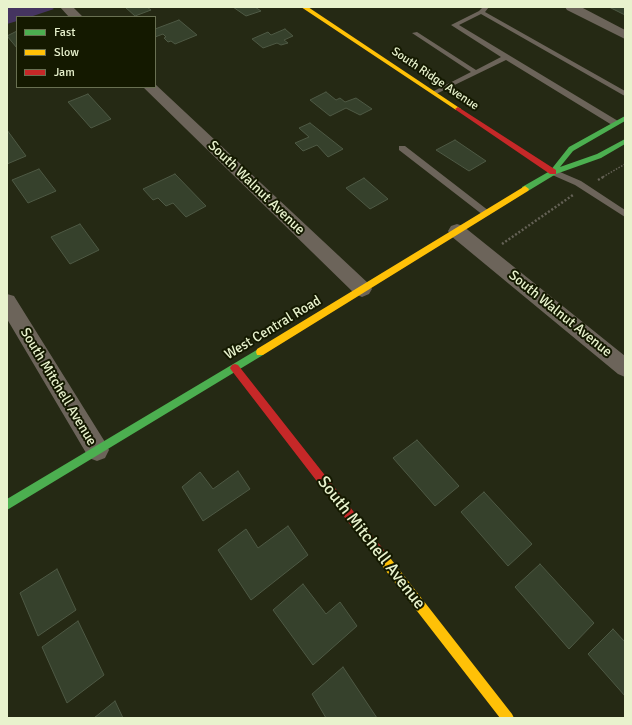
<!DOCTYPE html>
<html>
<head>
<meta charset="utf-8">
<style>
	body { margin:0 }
	#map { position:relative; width:632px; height:725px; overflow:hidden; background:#252914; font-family:Signika,sans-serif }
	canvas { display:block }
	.frame { position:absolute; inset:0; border:8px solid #e8f2cd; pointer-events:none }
	.legend { position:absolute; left:16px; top:16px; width:140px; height:72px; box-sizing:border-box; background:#141900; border:1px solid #697052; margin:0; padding:5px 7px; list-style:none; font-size:12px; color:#e8f2cd }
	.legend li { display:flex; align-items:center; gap:8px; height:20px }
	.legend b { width:20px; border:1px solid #697052 }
</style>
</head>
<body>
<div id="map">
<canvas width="632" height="725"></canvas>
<div class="frame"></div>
<ul class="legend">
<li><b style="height:5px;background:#4caf50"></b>Fast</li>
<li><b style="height:5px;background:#ffc107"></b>Slow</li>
<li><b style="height:5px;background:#c62828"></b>Jam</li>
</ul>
</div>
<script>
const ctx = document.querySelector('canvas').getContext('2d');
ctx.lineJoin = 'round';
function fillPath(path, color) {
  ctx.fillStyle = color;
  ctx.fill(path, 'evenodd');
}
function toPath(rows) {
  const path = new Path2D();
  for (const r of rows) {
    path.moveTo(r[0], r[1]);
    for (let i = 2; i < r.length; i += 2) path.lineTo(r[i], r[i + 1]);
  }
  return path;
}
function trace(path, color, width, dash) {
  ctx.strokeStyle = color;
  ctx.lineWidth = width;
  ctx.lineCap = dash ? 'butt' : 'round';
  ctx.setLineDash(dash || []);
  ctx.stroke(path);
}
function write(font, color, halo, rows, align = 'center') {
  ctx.font = font + ' Signika,sans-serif';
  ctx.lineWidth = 4;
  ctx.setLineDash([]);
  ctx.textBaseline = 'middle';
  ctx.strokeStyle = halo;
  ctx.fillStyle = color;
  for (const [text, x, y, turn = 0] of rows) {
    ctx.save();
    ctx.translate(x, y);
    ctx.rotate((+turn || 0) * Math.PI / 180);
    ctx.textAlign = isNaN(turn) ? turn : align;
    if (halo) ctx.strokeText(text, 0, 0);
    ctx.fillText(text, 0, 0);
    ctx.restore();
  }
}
fillPath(toPath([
	[7,7,51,7,54,9,30,17,17,17,17,21,7,24]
]), '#453460');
const building = toPath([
	[125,7,147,7,151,10,135,16,125,7],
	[233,7,255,7,261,11,246,16,233,7],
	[609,7,625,7,625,15,609,7],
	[179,20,197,35,175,44,171,41,168,42,164,38,166,37,163,34,155,37,155,29,179,20],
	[285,29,293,36,284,40,288,43,281,45,277,43,263,48,252,39,268,32,271,35,285,29],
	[17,31,17,48,7,36,17,31],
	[326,92,336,100,340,98,345,102,356,98,372,109,360,115,346,108,330,116,310,100,326,92],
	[88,94,111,119,91,128,68,102,88,94],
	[310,123,343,149,328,157,317,145,303,151,295,143,309,137,299,128,310,123],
	[7,130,26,156,7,164,7,130],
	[455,140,486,161,469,171,436,150,455,140],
	[39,169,56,191,28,203,12,180,39,169],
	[175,174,206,206,186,217,173,203,166,206,158,198,153,200,143,189,175,174],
	[364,178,388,199,370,209,346,188,364,178],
	[80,224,99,250,70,264,51,237,80,224],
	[417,440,459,486,435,506,393,458,417,440],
	[238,471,250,489,203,521,182,487,200,472,213,489,238,471],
	[484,492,532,544,508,566,461,512,484,492],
	[288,526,308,555,251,600,218,550,246,529,258,548,288,526],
	[540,564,594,623,569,649,515,587,540,564],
	[57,569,76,610,38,636,20,593,57,569],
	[303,584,326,614,340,602,357,626,313,665,273,610,303,584],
	[78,621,104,675,67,703,42,647,78,621],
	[613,629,625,642,625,696,588,654,613,629],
	[343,667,377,718,326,718,312,694,343,667],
	[115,701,123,718,94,718,115,701]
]);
fillPath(building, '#36412c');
trace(building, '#4e5944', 1);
trace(toPath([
	[603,177,625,164]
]), '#656256', 1.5, [1.5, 1.5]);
trace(toPath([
	[598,180,605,176],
	[502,244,573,195]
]), '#656256', 2.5, [2, 2]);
fillPath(toPath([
	[483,7,489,7,485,12,625,91,625,96,623,95,481,14,459,25,618,121,618,125,612,125,506,60,436,94,432,94,432,92,471,72,412,33,417,32,476,70,501,57,451,25,479,11,483,7],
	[399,146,405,146,489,211,490,213,489,215,483,215,399,150,399,146],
	[553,169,581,181,625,210,625,217,575,185,550,174,550,170,553,169]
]), '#6c645a');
fillPath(toPath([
	[60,7,73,7,83,17,69,17,60,7],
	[565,7,581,7,625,30,625,39,567,10,565,7],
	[155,84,369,284,372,289,369,294,362,297,355,294,143,87,155,87,155,84],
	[457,224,463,226,625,356,625,377,618,374,451,236,448,231,451,226,457,224],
	[7,294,14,296,105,442,109,450,105,458,97,461,89,458,7,319,7,294]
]), '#6c645a');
fillPath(toPath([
	[625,116,625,121,573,151,560,167,597,154,625,139,625,144,601,158,556,174,528,191,522,191,522,187,550,171,569,147,625,116],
	[260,348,263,349,264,352,263,355,7,510,7,499,260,348]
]), '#4caf50');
fillPath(toPath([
	[301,7,308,7,461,109,456,110,301,7],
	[525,186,529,189,528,191,263,355,257,355,256,352,257,349,525,186],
	[383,553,387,554,512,714,514,718,500,718,379,562,378,558,379,554,383,553]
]), '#ffc107');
fillPath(toPath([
	[458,107,556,170,556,174,550,174,456,110,455,109,458,107],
	[235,364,238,365,387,554,388,558,387,562,383,563,379,562,232,371,230,368,232,365,235,364]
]), '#c62828');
write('12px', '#e8f2cd', '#141900', [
	["South Ridge Avenue",435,79,34]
]);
write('14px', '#e8f2cd', '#141900', [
	["South Walnut Avenue",256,188,44],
	["South Walnut Avenue",560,314,39],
	["West Central Road",273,328,-31],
	["South Mitchell Avenue",58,387,59]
]);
write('17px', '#e8f2cd', '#141900', [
	["South Mitchell Avenue",371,543,52]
]);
</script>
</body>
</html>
